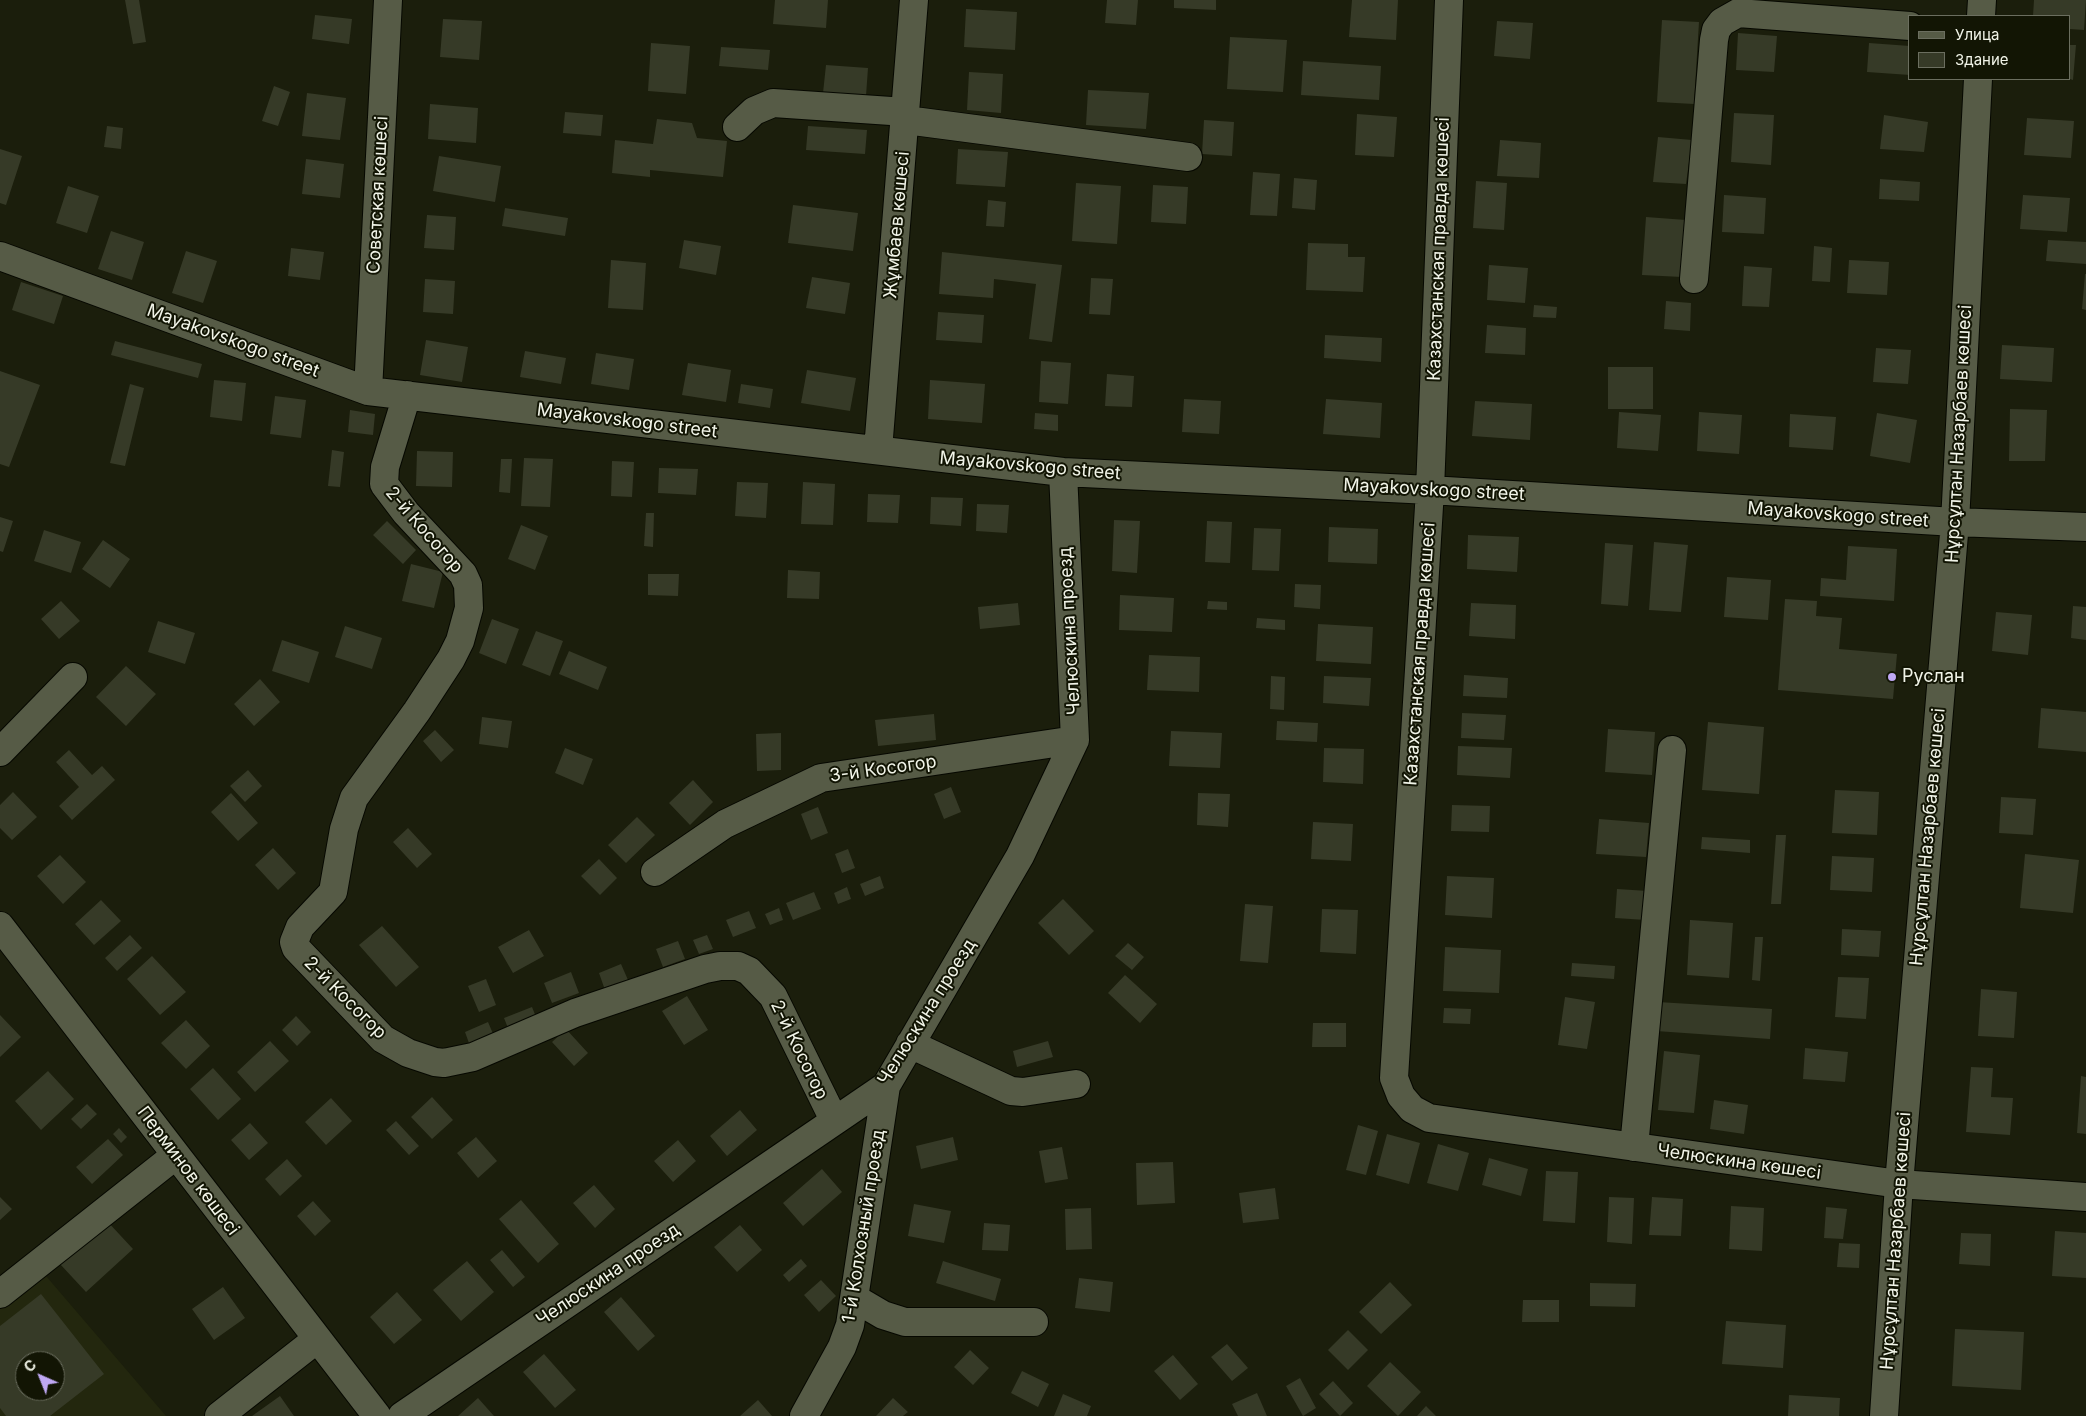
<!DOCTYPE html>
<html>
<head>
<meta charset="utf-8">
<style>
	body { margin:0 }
	#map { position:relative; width:2086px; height:1416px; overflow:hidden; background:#1b1e0c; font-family:Inter,sans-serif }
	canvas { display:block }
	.legend { position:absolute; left:1908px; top:15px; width:162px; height:65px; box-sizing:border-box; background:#121504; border:1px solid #6b6e5f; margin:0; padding:6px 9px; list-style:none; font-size:15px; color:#f1f4e8 }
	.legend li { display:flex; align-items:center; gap:10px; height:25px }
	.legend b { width:25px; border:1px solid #6b6e5f }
	.north { position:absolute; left:15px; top:1351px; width:50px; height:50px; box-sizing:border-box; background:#121504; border:1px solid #6b6e5f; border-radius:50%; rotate:316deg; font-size:14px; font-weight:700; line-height:20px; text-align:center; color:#f1f4e8 }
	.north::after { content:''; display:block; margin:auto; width:18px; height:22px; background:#bfa8f4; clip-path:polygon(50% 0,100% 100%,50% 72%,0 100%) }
</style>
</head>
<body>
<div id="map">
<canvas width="2086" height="1416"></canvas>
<ul class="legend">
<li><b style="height:6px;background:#565b46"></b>Улица</li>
<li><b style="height:14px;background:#363a27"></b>Здание</li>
</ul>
<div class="north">С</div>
</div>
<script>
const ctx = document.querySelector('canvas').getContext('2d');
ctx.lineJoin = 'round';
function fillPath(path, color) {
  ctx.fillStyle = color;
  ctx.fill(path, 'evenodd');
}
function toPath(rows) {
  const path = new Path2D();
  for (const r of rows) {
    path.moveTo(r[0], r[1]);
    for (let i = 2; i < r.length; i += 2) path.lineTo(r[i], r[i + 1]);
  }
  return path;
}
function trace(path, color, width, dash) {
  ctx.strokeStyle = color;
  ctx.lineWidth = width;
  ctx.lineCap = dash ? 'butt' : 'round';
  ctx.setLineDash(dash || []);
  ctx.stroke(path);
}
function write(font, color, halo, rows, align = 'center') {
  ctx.font = font + ' Inter,sans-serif';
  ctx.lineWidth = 4;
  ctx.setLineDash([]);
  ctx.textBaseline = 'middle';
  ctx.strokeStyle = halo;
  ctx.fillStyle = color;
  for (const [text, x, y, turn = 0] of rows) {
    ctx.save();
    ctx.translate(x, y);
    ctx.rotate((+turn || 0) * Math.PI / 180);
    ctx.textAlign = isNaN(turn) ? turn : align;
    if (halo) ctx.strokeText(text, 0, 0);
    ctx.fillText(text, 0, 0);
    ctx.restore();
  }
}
fillPath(toPath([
	[40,1269,166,1416,0,1416,0,1300],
	[25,1361,55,1361,55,1391,25,1391]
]), '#23270e');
fillPath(toPath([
	[125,0,139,0,146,42,133,44],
	[775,0,828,0,826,28,773,24],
	[1107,0,1138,0,1136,25,1105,23],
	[1174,0,1216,0,1216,10,1174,8],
	[1352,0,1398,0,1396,40,1349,37],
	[2034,0,2086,0,2084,30,2070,29,2070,16,2033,16],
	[966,9,1017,12,1015,50,964,47],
	[315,15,352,19,349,44,312,39],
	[443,19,482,21,479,60,440,57],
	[1662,20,1699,22,1694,104,1657,102],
	[1497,21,1533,23,1530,59,1494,56],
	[1738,33,1777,36,1774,72,1736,70],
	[1230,37,1287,40,1283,92,1227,89],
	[651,43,690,46,686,94,648,91],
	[1869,43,1910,46,1910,75,1867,72],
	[2070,45,2076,45,2073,80,2070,79],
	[721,47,770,50,768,70,719,66],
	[1303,61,1381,66,1379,100,1301,95],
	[826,65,868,68,866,96,823,93],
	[969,72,1003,74,1001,113,967,110],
	[274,86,290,92,278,126,262,121],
	[1088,90,1149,93,1146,129,1086,125],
	[307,93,346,98,340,140,302,136],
	[430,104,478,108,476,143,428,139],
	[565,112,603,115,601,136,563,133],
	[1734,113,1774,115,1771,165,1731,162],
	[1357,114,1397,117,1394,157,1355,155],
	[1884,115,1928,122,1924,152,1880,149],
	[2027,118,2074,121,2071,158,2024,155],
	[657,119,692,123,697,138,727,141,723,177,650,170,650,177,612,173,615,140,653,144],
	[1204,120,1234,122,1232,156,1202,154],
	[107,126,123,128,121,149,104,147],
	[808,126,867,130,865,154,806,150],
	[1658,137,1692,140,1686,184,1653,182],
	[1500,140,1541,143,1539,178,1497,176],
	[0,149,22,156,6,205,0,203],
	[958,149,1008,152,1005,187,956,184],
	[439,156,501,166,495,202,433,191],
	[306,159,344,164,340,198,302,194],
	[1253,172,1280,174,1277,216,1250,215],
	[1294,178,1317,180,1315,210,1292,208],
	[1880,179,1920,182,1919,201,1879,199],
	[1476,181,1507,183,1504,230,1473,228],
	[1076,183,1121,186,1117,244,1072,241],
	[1153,185,1188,187,1186,224,1151,222],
	[68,186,99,196,87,233,56,223],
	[1724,195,1766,198,1764,234,1722,232],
	[2023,195,2070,198,2067,232,2020,229],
	[988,200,1006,202,1004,227,986,226],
	[793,205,858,213,853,251,788,243],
	[505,208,568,218,565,236,502,226],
	[427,215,456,217,454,250,424,248],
	[1646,217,1686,220,1682,277,1642,275],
	[111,231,144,242,132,280,98,269],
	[684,240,721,246,716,275,679,268],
	[2048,240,2086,242,2086,264,2046,261],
	[1308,243,1348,244,1348,257,1365,257,1363,292,1306,290],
	[1814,246,1832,248,1830,282,1812,281],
	[291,248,324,252,320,280,288,276],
	[186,251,217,261,203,303,172,293],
	[942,252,1062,265,1052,342,1029,339,1036,284,994,279,993,298,939,294],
	[611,260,646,263,643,310,608,308],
	[1849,260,1889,262,1887,295,1847,293],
	[1489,265,1528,268,1525,303,1487,300],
	[1744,266,1772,268,1769,307,1742,306],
	[2085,274,2086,274,2086,310,2082,309],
	[812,277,850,283,845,314,806,308],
	[1091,278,1113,279,1110,315,1089,314],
	[425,279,455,281,453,314,423,312],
	[21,282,63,296,54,324,12,310],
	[1666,301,1691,303,1690,331,1664,329],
	[1534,305,1557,307,1556,318,1533,317],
	[938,312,984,315,982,343,936,340],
	[1487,325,1526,328,1525,355,1485,353],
	[1325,335,1382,338,1381,362,1324,358],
	[426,340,468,347,462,382,420,375],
	[115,341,202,364,198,378,111,355],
	[2002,345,2054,348,2052,382,2000,379],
	[1876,348,1911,350,1908,384,1873,382],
	[525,351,566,358,561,384,520,377],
	[596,353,634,359,629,390,591,384],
	[1041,361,1071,363,1068,404,1039,402],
	[688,363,731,370,726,402,682,395],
	[1608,367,1653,367,1653,409,1608,409],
	[807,370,856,378,850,411,801,403],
	[0,371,40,385,9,467,0,464],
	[1107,374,1134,376,1132,407,1105,406],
	[214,380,246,383,242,421,210,417],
	[930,380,985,384,982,423,928,419],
	[130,384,144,388,125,466,110,463],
	[741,384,773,389,770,408,738,403],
	[275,396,306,400,301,438,270,434],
	[1184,399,1221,401,1219,434,1182,432],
	[1326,399,1382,403,1380,438,1323,434],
	[1475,401,1532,404,1530,440,1472,436],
	[2010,409,2047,410,2045,461,2009,461],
	[350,410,375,414,373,435,348,432],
	[1619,412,1661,415,1658,451,1617,448],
	[1699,412,1742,415,1739,454,1697,451],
	[1035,413,1058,415,1058,431,1034,429],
	[1877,413,1917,420,1910,463,1870,456],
	[1790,414,1836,417,1833,450,1789,447],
	[332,450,344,452,340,487,328,486],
	[417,451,453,452,452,487,416,486],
	[524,458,553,459,550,507,521,506],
	[501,459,512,459,510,493,499,492],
	[612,461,634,462,632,497,611,496],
	[659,468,698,469,696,495,658,493],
	[737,482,768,483,766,518,735,516],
	[803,482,835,484,833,525,801,524],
	[868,494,900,495,898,523,867,522],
	[931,497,963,498,961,526,930,524],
	[977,504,1009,505,1007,533,976,531],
	[646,513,654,513,653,547,644,546],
	[0,517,13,521,3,552,0,551],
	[1114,520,1140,521,1137,573,1112,571],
	[387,521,416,550,403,564,373,535],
	[1207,521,1232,522,1230,563,1205,562],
	[521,525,548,536,535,570,508,559],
	[1329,527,1378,529,1377,564,1328,562],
	[1254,528,1281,529,1279,571,1252,570],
	[44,530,81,542,71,573,34,561],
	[1468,535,1519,537,1517,572,1467,569],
	[103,540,130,559,110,588,82,569],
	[1654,542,1688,545,1681,612,1649,610],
	[1605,543,1633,545,1628,606,1601,604],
	[1848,546,1897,549,1894,601,1820,596,1821,578,1846,580],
	[411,564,443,572,434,608,402,601],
	[788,570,820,572,819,599,787,598],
	[648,574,679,574,678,596,648,595],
	[1727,577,1771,580,1768,620,1724,617],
	[1295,584,1321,585,1320,609,1294,607],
	[1120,595,1174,598,1172,632,1119,630],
	[1785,599,1817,601,1816,616,1842,618,1839,649,1897,654,1893,699,1778,690],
	[61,601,80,621,59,639,41,619],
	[1208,601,1227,602,1227,610,1207,609],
	[1018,603,1020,625,980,629,978,607],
	[1471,603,1516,605,1515,639,1469,636],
	[2073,606,2086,607,2086,640,2071,638],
	[1996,612,2032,615,2028,655,1992,651],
	[1257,618,1285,620,1285,630,1256,628],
	[492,619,519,629,506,664,479,653],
	[158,621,195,633,185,664,148,652],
	[1318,624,1373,627,1371,664,1316,661],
	[345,626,382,638,372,669,335,657],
	[536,631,563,641,550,676,522,665],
	[282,640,319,652,309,683,272,671],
	[569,651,607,667,598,690,559,674],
	[1149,655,1200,657,1199,692,1147,690],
	[126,666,156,694,126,726,96,697],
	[1464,675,1508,678,1507,698,1463,696],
	[1271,676,1285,677,1284,710,1270,709],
	[1324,676,1371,678,1369,706,1323,703],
	[260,679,280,702,254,726,234,704],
	[2041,708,2086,712,2086,752,2038,748],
	[1462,713,1506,715,1504,740,1461,738],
	[934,714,936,740,878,746,875,720],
	[482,717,512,721,508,748,479,744],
	[1277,721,1318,723,1317,742,1276,740],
	[1708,722,1764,727,1759,794,1702,790],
	[1608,729,1655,732,1652,775,1605,772],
	[435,730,454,750,441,762,423,741],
	[1171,731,1222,733,1220,768,1169,766],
	[781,733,781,770,757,771,756,734],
	[1458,746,1512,748,1510,778,1457,775],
	[565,748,593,759,583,785,555,773],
	[1324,748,1364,749,1363,784,1323,782],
	[69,750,92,775,102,766,115,780,72,820,59,806,79,787,56,762],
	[248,770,262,786,245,802,230,786],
	[693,780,713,802,690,825,669,803],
	[951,787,961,812,944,819,934,794],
	[1835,790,1879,792,1877,835,1832,833],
	[13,792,37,817,12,840,0,828,0,805],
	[231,793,258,823,238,841,211,812],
	[1198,793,1230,794,1228,827,1197,825],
	[2001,797,2036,799,2033,835,1999,833],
	[1452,805,1490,806,1489,832,1451,831],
	[818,807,828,833,811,840,801,814],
	[637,817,655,835,626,863,608,845],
	[1599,819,1649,823,1646,857,1596,854],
	[1313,822,1353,824,1351,861,1311,859],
	[408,828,432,854,417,868,393,842],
	[1776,835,1786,835,1781,904,1771,904],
	[1702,837,1750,840,1750,853,1701,849],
	[273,848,296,873,278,890,255,865],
	[848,849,855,868,842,873,835,854],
	[2025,854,2079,860,2073,913,2020,908],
	[60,855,86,882,63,904,37,876],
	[1832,856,1874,858,1872,892,1830,890],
	[599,859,617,878,600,895,581,876],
	[880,876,884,888,865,896,860,884],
	[1447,876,1494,878,1492,918,1445,915],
	[847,887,851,899,838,904,834,893],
	[1617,889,1648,891,1646,920,1615,918],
	[814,892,821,909,793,920,786,903],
	[1063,899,1094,931,1069,955,1038,923],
	[101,900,121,921,94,945,75,924],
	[1245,904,1273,906,1268,963,1240,961],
	[779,908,783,920,770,925,765,914],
	[1322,909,1358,910,1356,954,1320,952],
	[749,911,756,928,733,937,726,920],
	[1690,920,1733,923,1729,978,1687,975],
	[382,926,419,967,396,987,359,945],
	[1842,929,1881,931,1879,957,1841,955],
	[529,930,544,956,513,973,498,947],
	[130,935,142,948,117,971,105,958],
	[707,935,713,949,699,954,693,940],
	[1755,937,1763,937,1760,981,1752,980],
	[678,941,685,959,663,967,656,949],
	[1128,943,1144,957,1132,970,1115,956],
	[1445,947,1501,950,1499,993,1443,991],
	[152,956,186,992,160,1015,127,979],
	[1572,963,1615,966,1614,979,1571,976],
	[621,964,628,980,605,990,599,973],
	[571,972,579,993,552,1003,544,983],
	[1125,975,1157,1004,1140,1023,1108,993],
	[1838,977,1869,978,1866,1019,1835,1017],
	[486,979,496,1005,479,1012,468,986],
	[1981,989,2017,992,2014,1038,1978,1036],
	[687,996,708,1030,684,1045,662,1011],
	[1565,997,1595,1002,1587,1049,1558,1045],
	[1658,1002,1772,1009,1770,1039,1656,1031],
	[532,1007,536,1017,508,1028,504,1018],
	[1444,1008,1471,1009,1470,1024,1443,1023],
	[0,1015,21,1037,0,1057],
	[296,1016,311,1032,297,1046,282,1030],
	[186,1020,210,1046,186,1069,161,1043],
	[488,1022,494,1036,470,1046,465,1032],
	[1313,1023,1346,1023,1346,1047,1312,1047],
	[566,1029,588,1053,574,1066,552,1042],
	[270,1041,289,1061,255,1092,237,1072],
	[1048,1041,1053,1057,1017,1067,1013,1051],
	[1805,1048,1848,1052,1845,1082,1803,1079],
	[1664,1051,1700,1055,1694,1113,1658,1110],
	[1971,1067,1993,1068,1991,1097,2013,1098,2010,1135,1966,1132],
	[213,1068,241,1099,218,1120,190,1089],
	[48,1071,74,1099,41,1130,15,1101],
	[2081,1076,2086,1077,2086,1134,2077,1133],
	[432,1097,453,1120,432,1139,411,1117],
	[331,1098,352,1121,326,1145,305,1122],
	[1714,1100,1748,1105,1744,1134,1710,1129],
	[87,1104,97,1114,81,1129,71,1119],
	[740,1110,757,1130,727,1156,710,1136],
	[396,1121,419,1146,409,1155,386,1130],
	[250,1123,268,1143,249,1160,231,1140],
	[1358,1125,1378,1131,1366,1175,1346,1170],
	[119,1128,127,1137,121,1143,113,1134],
	[1387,1134,1420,1143,1409,1184,1376,1175],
	[476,1137,497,1161,478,1178,457,1153],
	[953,1137,958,1160,921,1169,916,1146],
	[108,1139,123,1155,92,1184,76,1167],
	[678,1140,696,1161,673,1182,654,1161],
	[1438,1144,1469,1153,1458,1191,1427,1183],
	[1062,1147,1068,1179,1045,1183,1039,1151],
	[1489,1158,1528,1169,1521,1196,1482,1185],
	[287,1159,302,1176,280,1196,265,1179],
	[1173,1162,1175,1203,1137,1205,1136,1163],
	[822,1169,842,1192,803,1226,783,1203],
	[1546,1171,1578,1172,1575,1223,1543,1221],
	[594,1185,615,1209,595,1228,573,1203],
	[1275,1188,1279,1219,1243,1223,1239,1193],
	[0,1197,12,1209,0,1220],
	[1609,1197,1634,1198,1632,1244,1607,1242],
	[1652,1197,1683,1199,1681,1236,1649,1235],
	[521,1200,559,1244,538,1263,499,1219],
	[313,1201,331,1221,315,1236,297,1216],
	[914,1204,951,1211,944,1243,908,1236],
	[1731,1206,1764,1208,1762,1251,1729,1249],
	[1826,1207,1847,1209,1843,1239,1824,1238],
	[1091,1208,1092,1249,1066,1250,1065,1209],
	[107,1221,133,1249,86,1292,60,1264],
	[984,1223,1010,1225,1008,1251,982,1250],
	[740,1225,762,1250,737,1272,714,1247],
	[2055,1231,2086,1233,2086,1278,2052,1276],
	[1961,1233,1991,1234,1990,1266,1959,1264],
	[1839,1243,1860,1244,1859,1268,1837,1267],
	[502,1250,525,1277,513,1287,490,1260],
	[801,1259,807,1266,789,1282,783,1275],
	[467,1261,494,1292,461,1321,433,1290],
	[943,1261,1001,1279,995,1301,936,1283],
	[1079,1278,1113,1282,1110,1312,1075,1308],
	[821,1280,836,1296,819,1312,804,1295],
	[1390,1282,1412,1305,1381,1334,1359,1312],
	[1590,1283,1636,1284,1635,1307,1590,1306],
	[223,1287,245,1318,214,1340,192,1309],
	[397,1292,422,1320,394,1344,370,1317],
	[41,1294,104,1374,50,1416,6,1416,0,1408,0,1326],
	[25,1361,55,1361,55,1391,25,1391],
	[621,1297,655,1336,638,1351,604,1312],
	[1523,1300,1559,1300,1559,1322,1522,1322],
	[1726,1321,1786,1325,1783,1368,1722,1364],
	[1955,1329,2024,1332,2021,1390,1952,1386],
	[1348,1330,1368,1350,1348,1370,1328,1350],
	[1227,1344,1248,1368,1232,1381,1211,1357],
	[970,1350,989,1368,973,1385,954,1367],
	[544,1354,576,1390,555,1408,523,1372],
	[1173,1355,1198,1384,1180,1400,1154,1371],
	[1390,1362,1421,1392,1398,1416,1367,1386],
	[1022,1371,1049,1384,1038,1407,1011,1393],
	[1300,1378,1316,1408,1303,1416,1286,1386],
	[1333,1381,1353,1403,1340,1416,1319,1394],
	[1257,1393,1267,1416,1238,1416,1232,1404],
	[1063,1394,1091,1406,1087,1416,1054,1416],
	[1789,1395,1840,1398,1839,1416,1788,1416],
	[280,1396,294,1416,252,1416],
	[478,1398,494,1416,458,1416],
	[893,1398,908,1412,903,1416,876,1416],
	[758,1400,772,1416,740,1416],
	[1426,1406,1436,1416,1417,1416]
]), '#363a27');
const minor = toPath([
	[1449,0,1430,490,1394,1078,1401,1096,1412,1109,1429,1118,1899,1184,2086,1197],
	[1981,16,1982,0],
	[906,120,1188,157],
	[737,127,754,111,773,103,906,112],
	[0,256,368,391,1063,472,1430,490,1955,522,2086,527],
	[1694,279,1714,40,1716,30,1722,22,1738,13,1910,26],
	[368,391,388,0],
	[407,395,385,467,384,484,406,513,463,574,468,585,469,608,460,641,451,659,417,711,354,798,344,829,333,892,300,927,294,942,296,948,383,1039,408,1053,435,1062,444,1063,473,1057,575,1013,705,969,720,966,738,966,749,971,773,996,834,1120],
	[878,450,914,0],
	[0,752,73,677],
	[655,872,725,824,821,778,1075,740],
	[0,926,377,1416],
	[910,1044,1011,1091,1023,1092,1076,1084],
	[1634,1147,1672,750],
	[0,1294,176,1155],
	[854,1298,883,1315,905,1322,1034,1322],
	[219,1416,317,1339],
	[402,1416,886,1086,1020,856,1075,740,1063,472],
	[804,1416,842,1347,850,1325,886,1086],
	[1884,1416,1899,1184,1955,522,1978,79]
]);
trace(minor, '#060800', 30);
trace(minor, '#565b46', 28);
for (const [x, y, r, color] of [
	[1892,677,5,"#bfa8f4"]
]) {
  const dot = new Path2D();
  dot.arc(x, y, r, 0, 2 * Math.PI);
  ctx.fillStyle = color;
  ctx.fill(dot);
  trace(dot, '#121504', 2);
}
write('18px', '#f1f4e8', '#121504', [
	["Советская көшесі",378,195,-87],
	["Жұмбаев көшесі",897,225,-85],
	["Казахстанская правда көшесі",1439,249,-88],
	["Mayakovskogo street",233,341,20],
	["Mayakovskogo street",627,421,7],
	["Нұрсұлтан Назарбаев көшесі",1959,434,-87],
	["Mayakovskogo street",1030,466,5],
	["Mayakovskogo street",1434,490,3],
	["Mayakovskogo street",1838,515,4],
	["2-й Косогор",424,530,49],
	["Челюскина проезд",1070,631,-93],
	["Казахстанская правда көшесі",1420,654,-86],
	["3-й Косогор",883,769,-8],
	["Нұрсұлтан Назарбаев көшесі",1928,837,-85],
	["2-й Косогор",345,998,45],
	["Челюскина проезд",927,1012,-58],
	["2-й Косогор",799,1050,64],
	["Челюскина көшесі",1739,1162,8],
	["Перминов көшесі",188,1171,53],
	["1-й Колхозный проезд",864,1226,-81],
	["Нұрсұлтан Назарбаев көшесі",1896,1241,-86],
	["Челюскина проезд",608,1275,-34]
]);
write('18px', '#f1f4e8', '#121504', [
	["Руслан",1902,677]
], 'left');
</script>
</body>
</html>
